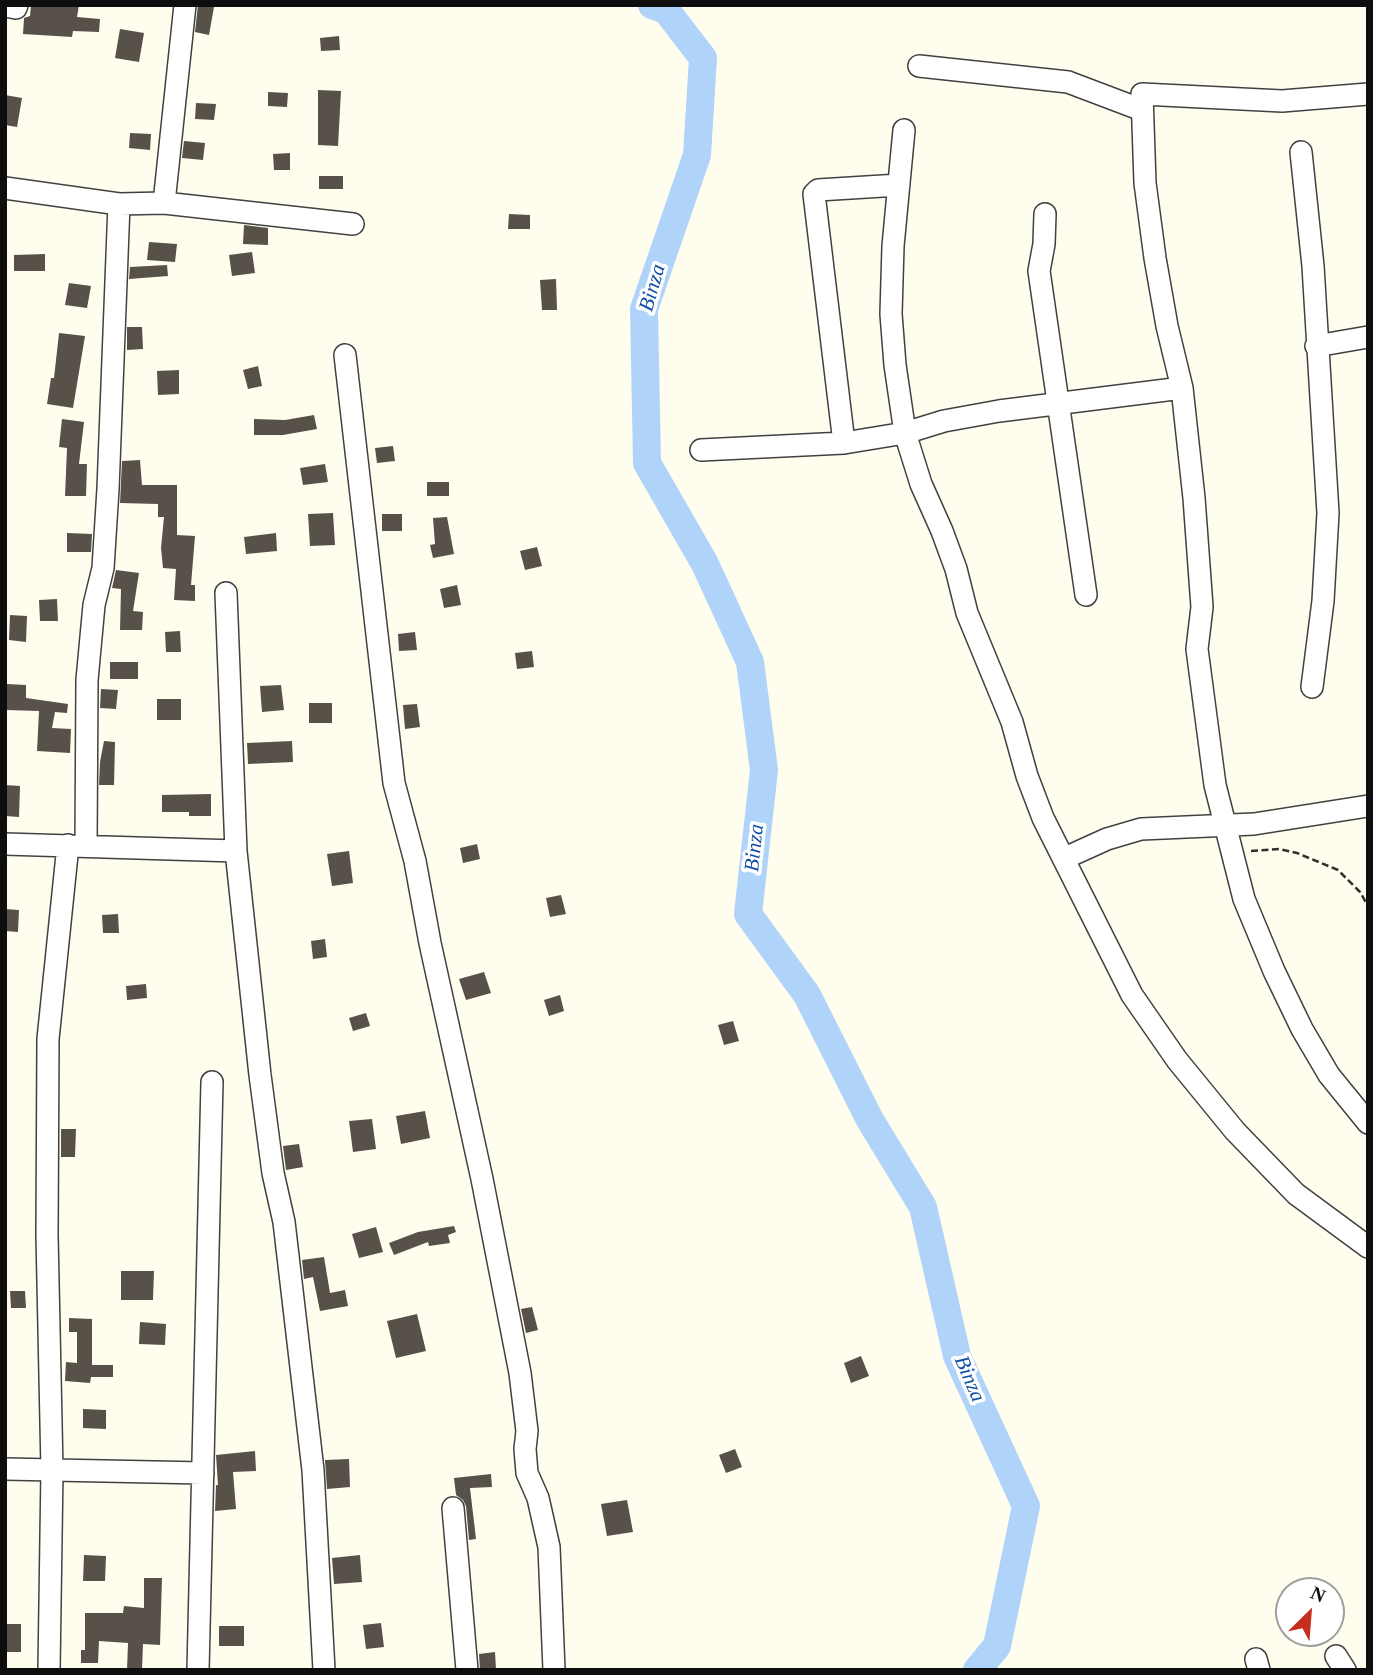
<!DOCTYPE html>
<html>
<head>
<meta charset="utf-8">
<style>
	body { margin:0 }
	#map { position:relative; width:1373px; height:1675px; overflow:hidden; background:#fffeee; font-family:"Times New Roman",serif }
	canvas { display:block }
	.frame { position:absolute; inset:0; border:7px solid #0e0e0e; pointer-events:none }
	.north { position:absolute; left:1275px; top:1577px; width:70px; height:70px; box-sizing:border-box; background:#fff; border:2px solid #9f9f9f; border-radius:50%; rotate:25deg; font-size:19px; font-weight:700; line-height:28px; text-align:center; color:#0e0e0e }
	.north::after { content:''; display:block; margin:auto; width:24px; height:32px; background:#c52f1e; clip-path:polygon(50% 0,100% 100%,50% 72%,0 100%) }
</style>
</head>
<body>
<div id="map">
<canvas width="1373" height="1675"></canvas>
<div class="frame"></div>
<div class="north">N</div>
</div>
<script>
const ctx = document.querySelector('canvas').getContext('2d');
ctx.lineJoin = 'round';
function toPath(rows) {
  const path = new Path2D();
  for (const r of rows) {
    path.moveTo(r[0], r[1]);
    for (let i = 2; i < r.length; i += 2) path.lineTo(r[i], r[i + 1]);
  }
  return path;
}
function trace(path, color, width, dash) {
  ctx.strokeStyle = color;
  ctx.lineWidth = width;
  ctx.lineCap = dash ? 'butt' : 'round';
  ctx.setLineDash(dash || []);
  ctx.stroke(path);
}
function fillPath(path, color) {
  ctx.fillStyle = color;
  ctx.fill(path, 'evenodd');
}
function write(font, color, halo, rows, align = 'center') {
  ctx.font = font + ' "Times New Roman",serif';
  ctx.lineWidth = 7;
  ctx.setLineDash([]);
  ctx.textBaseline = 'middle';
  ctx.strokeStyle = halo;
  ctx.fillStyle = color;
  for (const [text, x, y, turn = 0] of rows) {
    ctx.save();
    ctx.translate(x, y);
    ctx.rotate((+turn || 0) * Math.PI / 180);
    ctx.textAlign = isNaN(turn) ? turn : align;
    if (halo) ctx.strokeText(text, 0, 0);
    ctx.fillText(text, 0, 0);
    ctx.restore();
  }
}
trace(toPath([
	[652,5,666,10,703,58,697,155,644,309,647,463,705,564,750,662,764,770,748,914,807,995,870,1120,923,1207,957,1356,1026,1506,997,1646,977,1670]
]), '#b0d3f9', 28);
fillPath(toPath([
	[31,5,79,5,77,17,100,19,99,32,73,31,72,37,23,34,24,18,30,16],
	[198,5,214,7,209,35,195,32],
	[120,29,144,33,139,62,115,58],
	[339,36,340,50,321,51,320,38],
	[318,90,341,91,338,146,318,145],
	[268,92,288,93,287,107,268,106],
	[5,95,22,98,17,127,5,125],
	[196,103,216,104,214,120,195,119],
	[130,133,151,134,150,150,129,148],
	[184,141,205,143,203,160,182,158],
	[290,153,290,170,274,170,273,154],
	[319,176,343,176,343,189,319,189],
	[509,214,530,215,530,229,508,229],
	[244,225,268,228,268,245,243,244],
	[149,242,177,244,175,262,147,260],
	[252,252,255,273,232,276,229,255],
	[45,254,45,271,14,271,14,255],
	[167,265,168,276,129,279,130,267],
	[556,279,557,310,542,310,540,280],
	[69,283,91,286,87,308,65,305],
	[127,327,142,327,143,349,127,350],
	[59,333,85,336,73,408,47,404,51,378,54,378],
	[258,366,262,386,248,389,243,370],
	[179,370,179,394,158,395,157,371],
	[314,415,317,429,283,435,254,435,254,419,285,420],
	[62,419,84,422,79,464,87,464,86,496,65,496,67,448,59,447],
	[393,446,395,461,377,463,375,448],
	[140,460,142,485,177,485,177,535,195,536,191,585,195,585,195,601,174,600,176,569,163,568,161,548,164,517,158,517,158,504,120,503,122,461],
	[325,464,328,482,303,485,300,468],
	[427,482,449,482,449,496,427,496],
	[333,513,335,545,310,546,308,514],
	[382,514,402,514,402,531,382,531],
	[447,517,454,554,433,558,430,545,435,544,433,518],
	[67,533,92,534,91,552,67,552],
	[276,533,277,551,246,554,244,537],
	[537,547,542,566,525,570,520,551],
	[116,570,139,573,133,611,143,612,142,630,120,630,121,589,112,588],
	[457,585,461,605,444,608,440,589],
	[57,599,58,621,40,621,39,600],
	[10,615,27,616,26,642,9,640],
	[180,631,181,652,166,652,165,632],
	[415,632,417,650,399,651,398,634],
	[532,651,534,667,517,669,515,653],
	[110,662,138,662,138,679,110,679],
	[7,684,26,685,26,698,68,704,67,713,55,712,52,728,71,729,70,753,37,751,39,711,6,710],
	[281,685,284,710,262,712,260,686],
	[101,689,118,690,116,709,100,708],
	[157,699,181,699,181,720,157,720],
	[309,703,332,703,332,723,309,723],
	[417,704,420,727,405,729,403,705],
	[104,741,115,742,114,785,99,785,100,762],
	[292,741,293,762,248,764,247,743],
	[5,785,20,786,19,817,5,816],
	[211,794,211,816,189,816,189,812,162,812,162,795],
	[477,844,480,859,463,863,460,848],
	[349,851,353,883,332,886,327,854],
	[561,895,566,914,550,917,546,898],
	[5,909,19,910,18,932,5,931],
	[118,914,119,933,103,933,102,915],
	[325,939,327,957,313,959,311,941],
	[484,972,491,993,466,1000,459,979],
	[146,984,147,998,127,1000,126,986],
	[560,995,564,1011,549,1016,544,1000],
	[366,1013,370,1026,353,1031,349,1018],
	[733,1021,739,1041,724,1045,718,1025],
	[425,1111,430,1138,401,1144,396,1116],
	[372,1119,376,1149,353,1152,349,1121],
	[61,1129,76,1129,75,1157,61,1157],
	[299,1144,303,1167,286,1170,283,1146],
	[454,1226,456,1232,448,1235,450,1243,429,1246,428,1242,394,1255,389,1243,418,1232],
	[376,1227,383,1252,359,1258,352,1234],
	[324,1257,330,1293,345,1290,348,1306,320,1311,313,1277,304,1279,302,1260],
	[121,1271,154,1271,153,1300,121,1300],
	[10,1291,25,1291,26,1308,11,1308],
	[532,1307,538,1330,526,1333,521,1309],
	[417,1314,426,1351,396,1358,387,1321],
	[69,1318,92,1319,92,1365,113,1365,113,1377,91,1377,90,1383,65,1381,66,1362,77,1363,77,1332,69,1332],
	[140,1322,166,1324,165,1345,139,1344],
	[861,1356,869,1376,851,1383,844,1363],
	[83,1409,106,1410,106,1429,83,1428],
	[735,1449,742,1467,726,1473,719,1455],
	[255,1451,256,1471,233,1472,236,1509,215,1511,216,1485,218,1485,216,1455],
	[349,1459,350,1487,327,1489,325,1460],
	[491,1474,492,1487,470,1488,476,1539,469,1540,466,1506,463,1500,456,1495,454,1478],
	[627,1500,633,1532,607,1536,601,1504],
	[84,1555,106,1556,105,1581,83,1581],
	[360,1555,362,1582,334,1584,332,1558],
	[144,1578,162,1578,160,1645,143,1644,142,1670,127,1670,128,1643,99,1641,98,1663,81,1663,81,1650,85,1650,85,1613,123,1613,124,1606,144,1608],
	[381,1623,384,1647,366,1649,363,1625],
	[5,1624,21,1624,21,1652,5,1652],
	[219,1626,244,1626,244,1646,219,1646],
	[495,1652,496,1669,480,1670,479,1654]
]), '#575149');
const minor = toPath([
	[5,6,16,8,17,5],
	[919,66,1068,82,1142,110],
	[1368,94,1282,101,1142,94,1145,183,1155,258,1167,326,1182,388,1194,498,1202,607,1197,649,1215,785,1244,899,1274,971,1302,1029,1329,1075,1368,1123],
	[904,130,893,246,891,314,895,365,905,433,921,484,942,531,956,569,967,613,1012,722,1027,776,1043,818,1132,995,1177,1060,1235,1131,1296,1194,1368,1247],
	[1301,152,1313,266,1328,513,1323,601,1312,687],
	[5,188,119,204,164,203,353,224],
	[164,203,185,5],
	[1045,214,1044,244,1039,271,1086,595],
	[1316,346,1368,337],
	[345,355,394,783,415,861,430,943,482,1179,520,1373,527,1431,525,1449,527,1473,538,1498,549,1547,554,1670],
	[844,443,814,194,818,190,899,185],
	[701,450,844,443,905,433,944,421,999,411,1182,388],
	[226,593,236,851,260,1075,273,1173,284,1222,313,1470,324,1670],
	[5,844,236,851],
	[86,845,87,680,94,605,103,568,108,489,119,204],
	[1065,858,1107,839,1141,829,1254,824,1368,806],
	[5,1469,203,1473],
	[453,1508,467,1670],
	[1336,1656,1345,1670],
	[1256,1659,1259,1670],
	[49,1670,52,1470,47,1235,48,1039,68,845],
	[198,1670,212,1082]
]);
trace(minor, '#414141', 24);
trace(toPath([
	[1251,851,1279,849,1297,853,1338,870,1360,892,1368,906]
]), '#303030', 2.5, [7, 3.5]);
trace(minor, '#fff', 21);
write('italic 21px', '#104ea6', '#fff', [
	["Binza",653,288,-74],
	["Binza",755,848,-84],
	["Binza",969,1379,67]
]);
</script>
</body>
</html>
